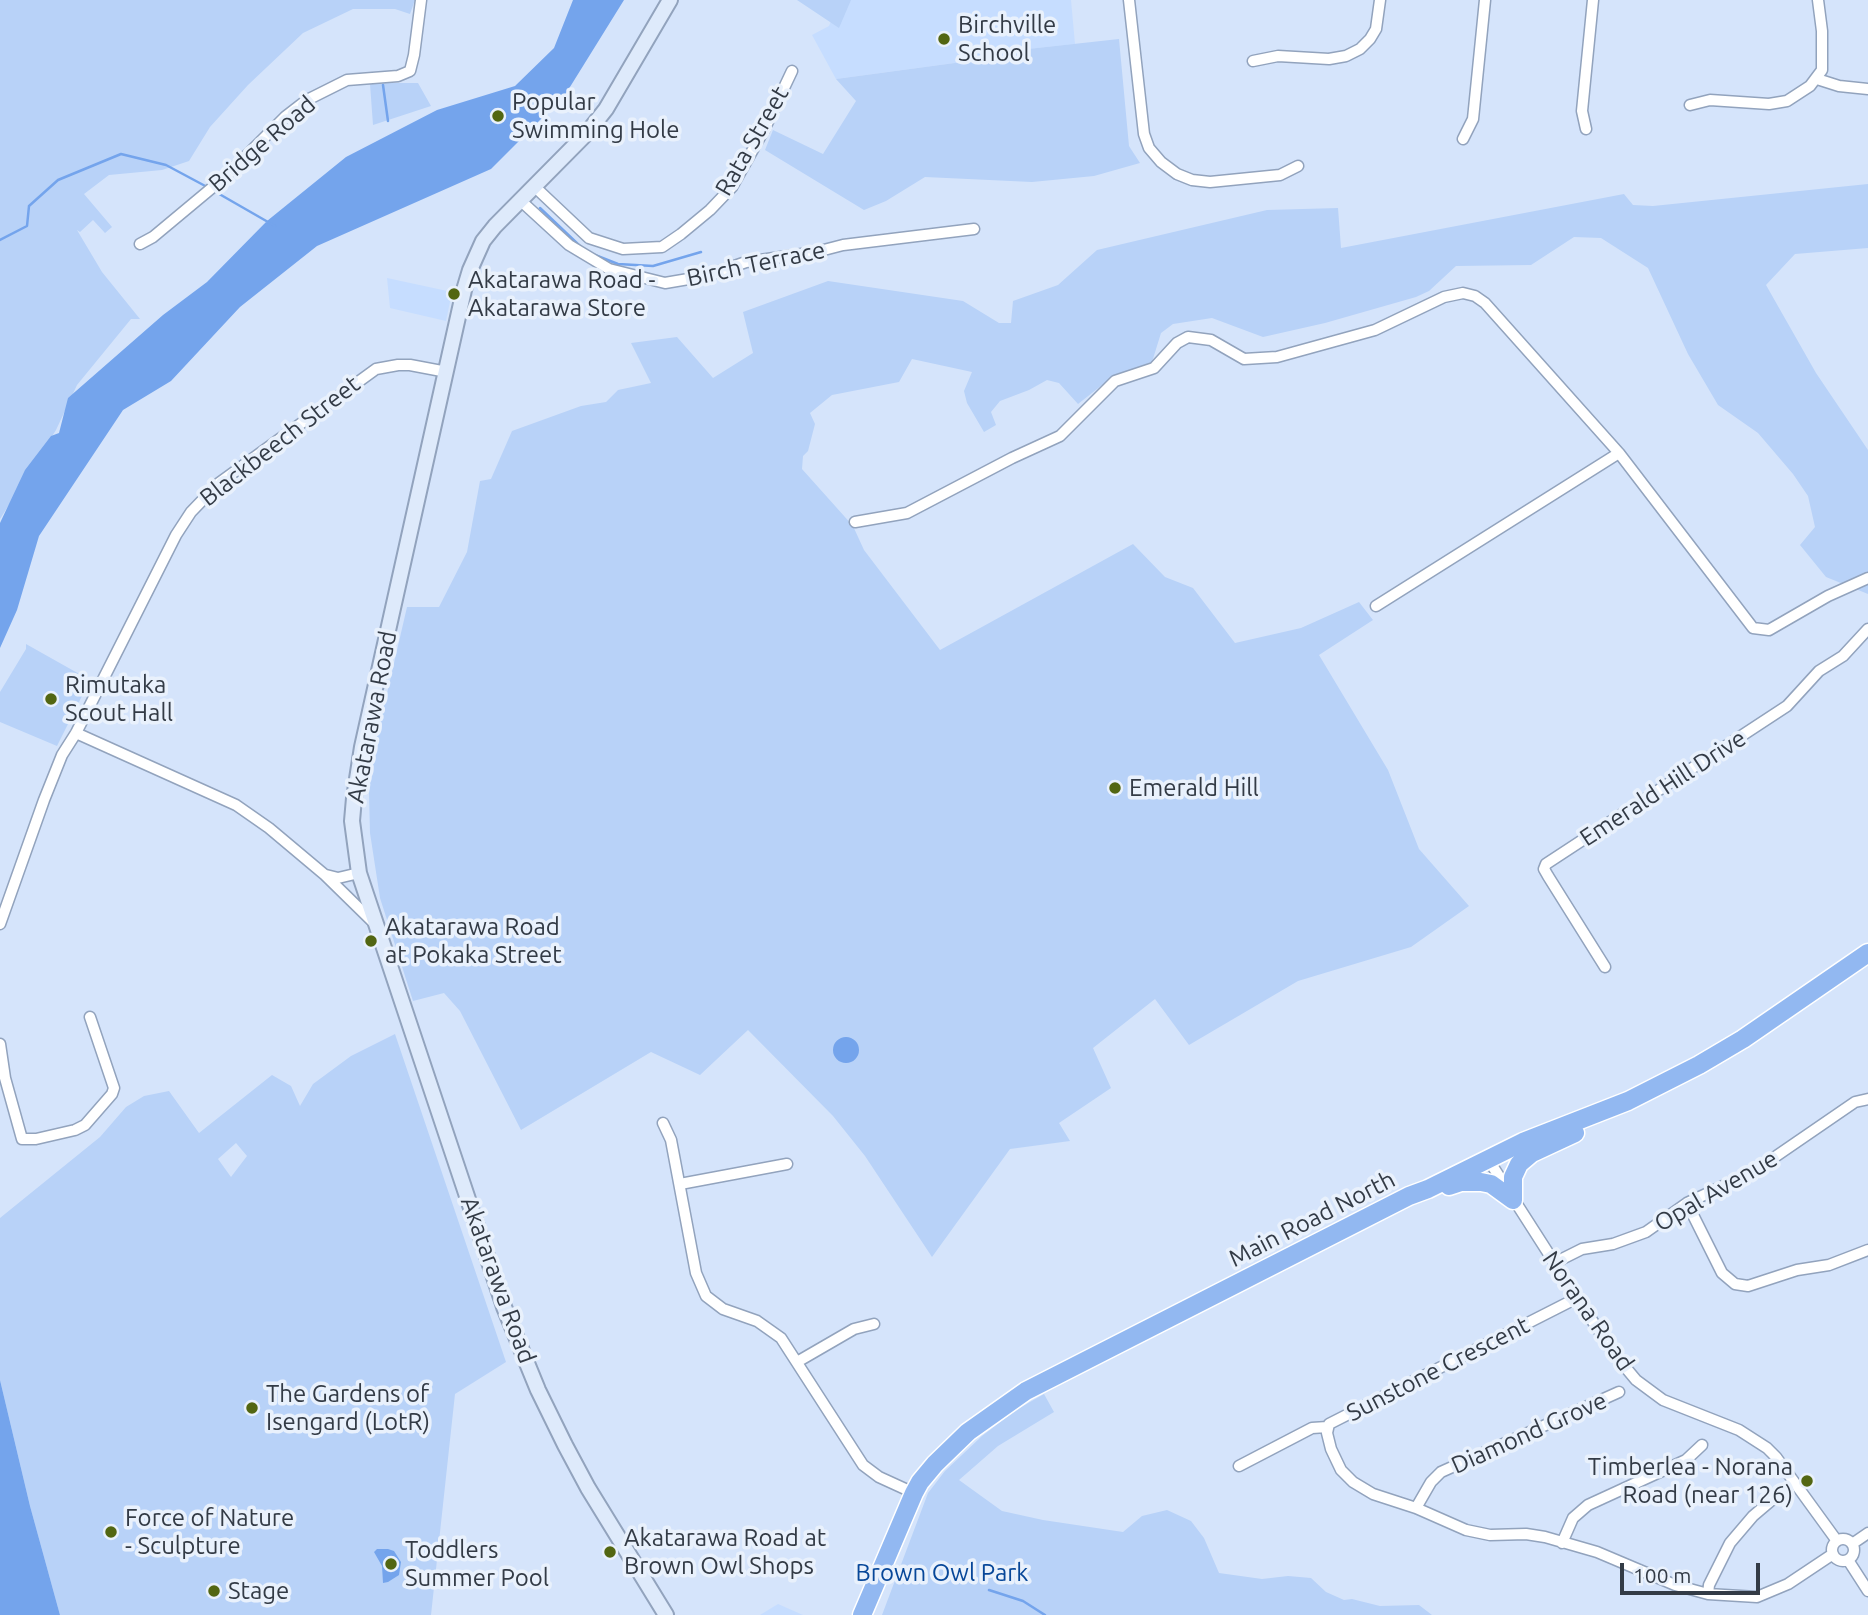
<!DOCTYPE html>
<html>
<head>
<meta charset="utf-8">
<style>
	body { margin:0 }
	#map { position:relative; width:1868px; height:1615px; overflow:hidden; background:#d5e4fb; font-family:Ubuntu,sans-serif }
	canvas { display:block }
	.scale { position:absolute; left:1620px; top:1563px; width:140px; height:32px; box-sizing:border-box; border:4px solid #333b46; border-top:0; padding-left:9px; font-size:21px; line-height:24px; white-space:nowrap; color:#333b46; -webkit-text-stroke:5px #e9f1fc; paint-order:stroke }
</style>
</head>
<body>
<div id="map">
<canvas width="1868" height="1615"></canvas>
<div class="scale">100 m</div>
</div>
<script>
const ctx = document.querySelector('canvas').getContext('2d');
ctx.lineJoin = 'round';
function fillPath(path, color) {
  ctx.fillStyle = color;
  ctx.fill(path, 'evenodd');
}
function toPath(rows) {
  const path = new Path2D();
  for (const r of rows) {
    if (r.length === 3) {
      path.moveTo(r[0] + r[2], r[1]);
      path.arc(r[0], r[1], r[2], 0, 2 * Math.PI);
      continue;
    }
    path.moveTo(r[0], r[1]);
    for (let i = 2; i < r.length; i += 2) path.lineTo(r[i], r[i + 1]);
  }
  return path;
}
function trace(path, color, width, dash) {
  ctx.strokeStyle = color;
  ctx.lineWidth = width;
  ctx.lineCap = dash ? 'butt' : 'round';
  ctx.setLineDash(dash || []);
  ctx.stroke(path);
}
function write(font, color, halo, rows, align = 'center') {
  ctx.font = font + ' Ubuntu,sans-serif';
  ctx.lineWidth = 7;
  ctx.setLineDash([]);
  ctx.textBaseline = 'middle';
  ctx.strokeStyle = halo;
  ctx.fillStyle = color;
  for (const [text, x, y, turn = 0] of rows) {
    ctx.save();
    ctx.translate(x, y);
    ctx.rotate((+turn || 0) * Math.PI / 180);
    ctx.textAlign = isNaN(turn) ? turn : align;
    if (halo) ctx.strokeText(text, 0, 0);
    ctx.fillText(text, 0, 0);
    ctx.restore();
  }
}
fillPath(toPath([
	[840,0,1071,0,1075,44,1019,50,1014,55,836,79,812,35,829,26],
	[387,278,452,292,446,321,390,308],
	[778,1604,803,1615,760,1615]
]), '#c6ddff');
fillPath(toPath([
	[0,0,415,0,410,14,395,9,353,9,303,33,248,85,210,127,189,161,162,170,109,175,84,194,112,227,105,233,93,220,80,232,77,230,102,272,140,319,131,319,77,385,56,430,0,519],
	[797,0,851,0,839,28],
	[1119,39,1129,146,1140,163,1094,176,1032,182,925,177,886,201,864,210,765,150,773,130,823,154,856,101,836,79,1014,55,1019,50],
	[388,83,418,83,431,106,373,125,370,84],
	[1868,184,1868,248,1795,254,1766,285,1816,373,1868,450,1868,594,1826,577,1800,545,1815,527,1808,496,1793,474,1758,433,1718,405,1688,354,1648,268,1601,238,1574,237,1531,265,1456,266,1429,291,1416,297,1325,323,1263,337,1212,318,1173,324,1161,333,1152,362,1111,378,1078,404,1059,383,1047,380,1029,390,1000,401,991,412,996,425,984,432,967,403,964,391,972,372,912,359,899,382,832,395,810,413,815,424,808,451,803,456,802,469,853,526,864,550,940,650,1133,544,1165,577,1193,588,1235,643,1301,628,1359,602,1373,620,1319,655,1388,770,1419,849,1469,906,1411,947,1298,981,1189,1045,1155,999,1093,1048,1111,1088,1059,1123,1070,1141,1010,1149,932,1257,865,1156,833,1116,748,1030,700,1075,651,1052,521,1130,460,1011,444,993,413,1001,380,898,370,833,369,793,376,741,407,607,439,607,467,552,480,481,491,479,512,431,581,406,606,402,618,390,651,383,631,343,677,337,713,378,753,353,743,312,828,281,963,301,999,323,1011,323,1013,301,1058,285,1097,250,1267,210,1338,208,1341,248,1624,194,1633,205,1653,206],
	[26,644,90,680,57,746,0,722,0,692,26,649],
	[395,1034,506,1362,455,1394,431,1615,60,1615,30,1506,0,1380,0,1218,100,1137,126,1107,144,1096,169,1091,199,1133,272,1075,291,1086,300,1106,313,1084,351,1056],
	[236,1143,247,1156,231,1177,218,1159],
	[1044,1394,1054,1412,998,1446,959,1480,1002,1511,1043,1520,1123,1532,1142,1516,1167,1510,1191,1521,1204,1538,1219,1573,1262,1579,1288,1576,1311,1578,1326,1592,1344,1600,1352,1599,1380,1606,1419,1605,1432,1615,882,1615,928,1493,945,1471,982,1436,1016,1410]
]), '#b8d2f8');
fillPath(toPath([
	[573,0,624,0,565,95,491,169,317,246,240,307,171,381,123,410,39,536,17,610,0,648,0,523,25,470,51,436,59,433,68,398,163,315,207,282,266,222,270,223,267,221,346,157,437,110,515,86,554,48],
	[846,1050,13],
	[0,1380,30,1506,60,1615,0,1615],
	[377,1549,388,1549,394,1551,401,1562,399,1575,388,1582,383,1583,382,1566,374,1552]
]), '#74a4ec');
trace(toPath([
	[383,85,388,121],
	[214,191,275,226],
	[540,208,581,247],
	[0,240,27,226,29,206,58,180,121,154,166,165,209,188],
	[595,255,618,264,653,266,701,252],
	[989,1590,1023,1601,1045,1615]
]), '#74a4ec', 2.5);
const street = toPath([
	[1129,0,1144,134,1149,148,1161,162,1177,174,1192,180,1210,182,1280,175,1298,166],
	[1253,61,1278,56,1329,59,1346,56,1360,49,1370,39,1376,29,1380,0],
	[1817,79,1839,86,1868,89],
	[1690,105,1710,100,1769,104,1787,101,1810,86,1822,70,1822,31,1818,0],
	[1586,129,1582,111,1593,0],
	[1463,139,1473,119,1485,0],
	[535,187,589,238,623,249,662,247,681,234,710,210,732,187,765,128,792,71],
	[521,201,569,245,609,269,665,283,706,276,746,262,816,252,843,245,974,229],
	[140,244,153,237,225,177,285,117,307,100,347,80,398,76,410,71,414,55,421,0],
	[855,522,907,513,1012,458,1060,436,1115,381,1154,368,1177,343,1188,337,1211,340,1244,359,1277,357,1375,330,1444,297,1463,293,1475,296,1485,303,1619,453,1753,628,1769,630,1828,596,1868,578],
	[1376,606,1619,453],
	[76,733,236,805,269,828,325,875,373,922],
	[326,875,338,878,359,873],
	[0,924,44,800,62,755,76,733,176,535,191,512,219,483,376,369,398,365,410,365,447,372],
	[1605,967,1548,876,1544,869,1546,864,1787,706,1819,671,1843,656,1868,629],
	[0,1044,5,1078,22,1139,36,1139,75,1130,85,1125,112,1094,114,1088,90,1017],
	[663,1123,671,1140,696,1273,706,1296,723,1309,757,1321,781,1338,863,1465,879,1477,914,1493],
	[1488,1159,1577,1298,1616,1356,1636,1380,1663,1400,1739,1430,1767,1448,1776,1457,1837,1541],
	[680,1184,787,1164],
	[1687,1203,1722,1273,1735,1284,1748,1286,1797,1270,1829,1265,1868,1250],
	[1554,1263,1582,1249,1613,1244,1646,1232,1687,1203,1753,1172,1855,1102,1868,1099],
	[1577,1298,1329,1424,1327,1433,1331,1449,1341,1470,1353,1482,1373,1494,1416,1508,1466,1530,1490,1535,1526,1534,1545,1537,1597,1552,1675,1585,1708,1594,1757,1597,1788,1584,1833,1554],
	[797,1362,854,1329,874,1324],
	[1239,1466,1312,1428,1327,1427],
	[1416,1508,1431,1482,1441,1472,1619,1392],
	[1843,1550,11],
	[1562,1543,1573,1518,1588,1505,1686,1460,1702,1445],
	[1852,1544,1868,1533],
	[1848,1560,1868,1591],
	[1708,1594,1709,1585,1730,1543,1753,1516,1773,1499]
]);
const secondary = toPath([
	[666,1615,588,1488,565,1445,538,1390,504,1307,359,873,352,821,354,798,362,747,464,290,470,270,483,241,495,226,587,133,606,109,670,0]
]);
const highway = toPath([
	[1449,1186,1461,1182,1481,1182,1491,1184,1513,1200],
	[1513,1200,1513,1177,1519,1164,1532,1153,1575,1133],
	[862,1615,914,1493,920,1482,935,1464,968,1432,1026,1391,1409,1196,1428,1189,1523,1142,1628,1101,1699,1065,1743,1039,1868,953]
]);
trace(street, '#92a3bd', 13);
trace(secondary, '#92a3bd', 18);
trace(highway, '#fff', 21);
trace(street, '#fff', 10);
trace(secondary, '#deeafb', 14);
trace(highway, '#92b8f1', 18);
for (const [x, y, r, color] of [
	[944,39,7,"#526612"],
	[498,116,7,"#526612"],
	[454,294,7,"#526612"],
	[51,699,7,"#526612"],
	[1115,788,7,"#526612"],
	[371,941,7,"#526612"],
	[252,1408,7,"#526612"],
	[1807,1481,7,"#526612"],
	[111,1532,7,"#526612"],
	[610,1552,7,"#526612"],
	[391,1564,7,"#526612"],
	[214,1591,7,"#526612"]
]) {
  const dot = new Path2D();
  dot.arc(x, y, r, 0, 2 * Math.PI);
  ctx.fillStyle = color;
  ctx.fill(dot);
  trace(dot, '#e9f1fc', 2.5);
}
write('24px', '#333b46', '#e9f1fc', [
	["Birchville",958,25],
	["School",958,53],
	["Popular",512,102],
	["Swimming Hole",512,130],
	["Akatarawa Road -",468,280],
	["Akatarawa Store",468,308],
	["Rimutaka",65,685],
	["Scout Hall",65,713],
	["Emerald Hill",1129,788],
	["Akatarawa Road",385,927],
	["at Pokaka Street",385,955],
	["The Gardens of",266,1394],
	["Isengard (LotR)",266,1422],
	["Timberlea - Norana",1793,1467,"right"],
	["Road (near 126)",1793,1495,"right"],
	["Force of Nature",125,1518],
	["- Sculpture",125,1546],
	["Akatarawa Road at",624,1538],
	["Brown Owl Shops",624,1566],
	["Toddlers",405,1550],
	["Summer Pool",405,1578],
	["Stage",228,1591]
], 'left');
write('24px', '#333b46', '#e9f1fc', [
	["Rata Street",752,141,-60],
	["Bridge Road",262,144,-41],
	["Birch Terrace",756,264,-12],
	["Blackbeech Street",280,441,-38],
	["Akatarawa Road",372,717,-79],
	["Emerald Hill Drive",1663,788,-33],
	["Opal Avenue",1716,1191,-30],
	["Main Road North",1312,1219,-27],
	["Akatarawa Road",498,1280,70],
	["Norana Road",1588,1311,55],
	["Sunstone Crescent",1438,1369,-27],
	["Diamond Grove",1529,1433,-24]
]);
write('24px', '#074799', '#e9f1fc', [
	["Brown Owl Park",942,1573]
]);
</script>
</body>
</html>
